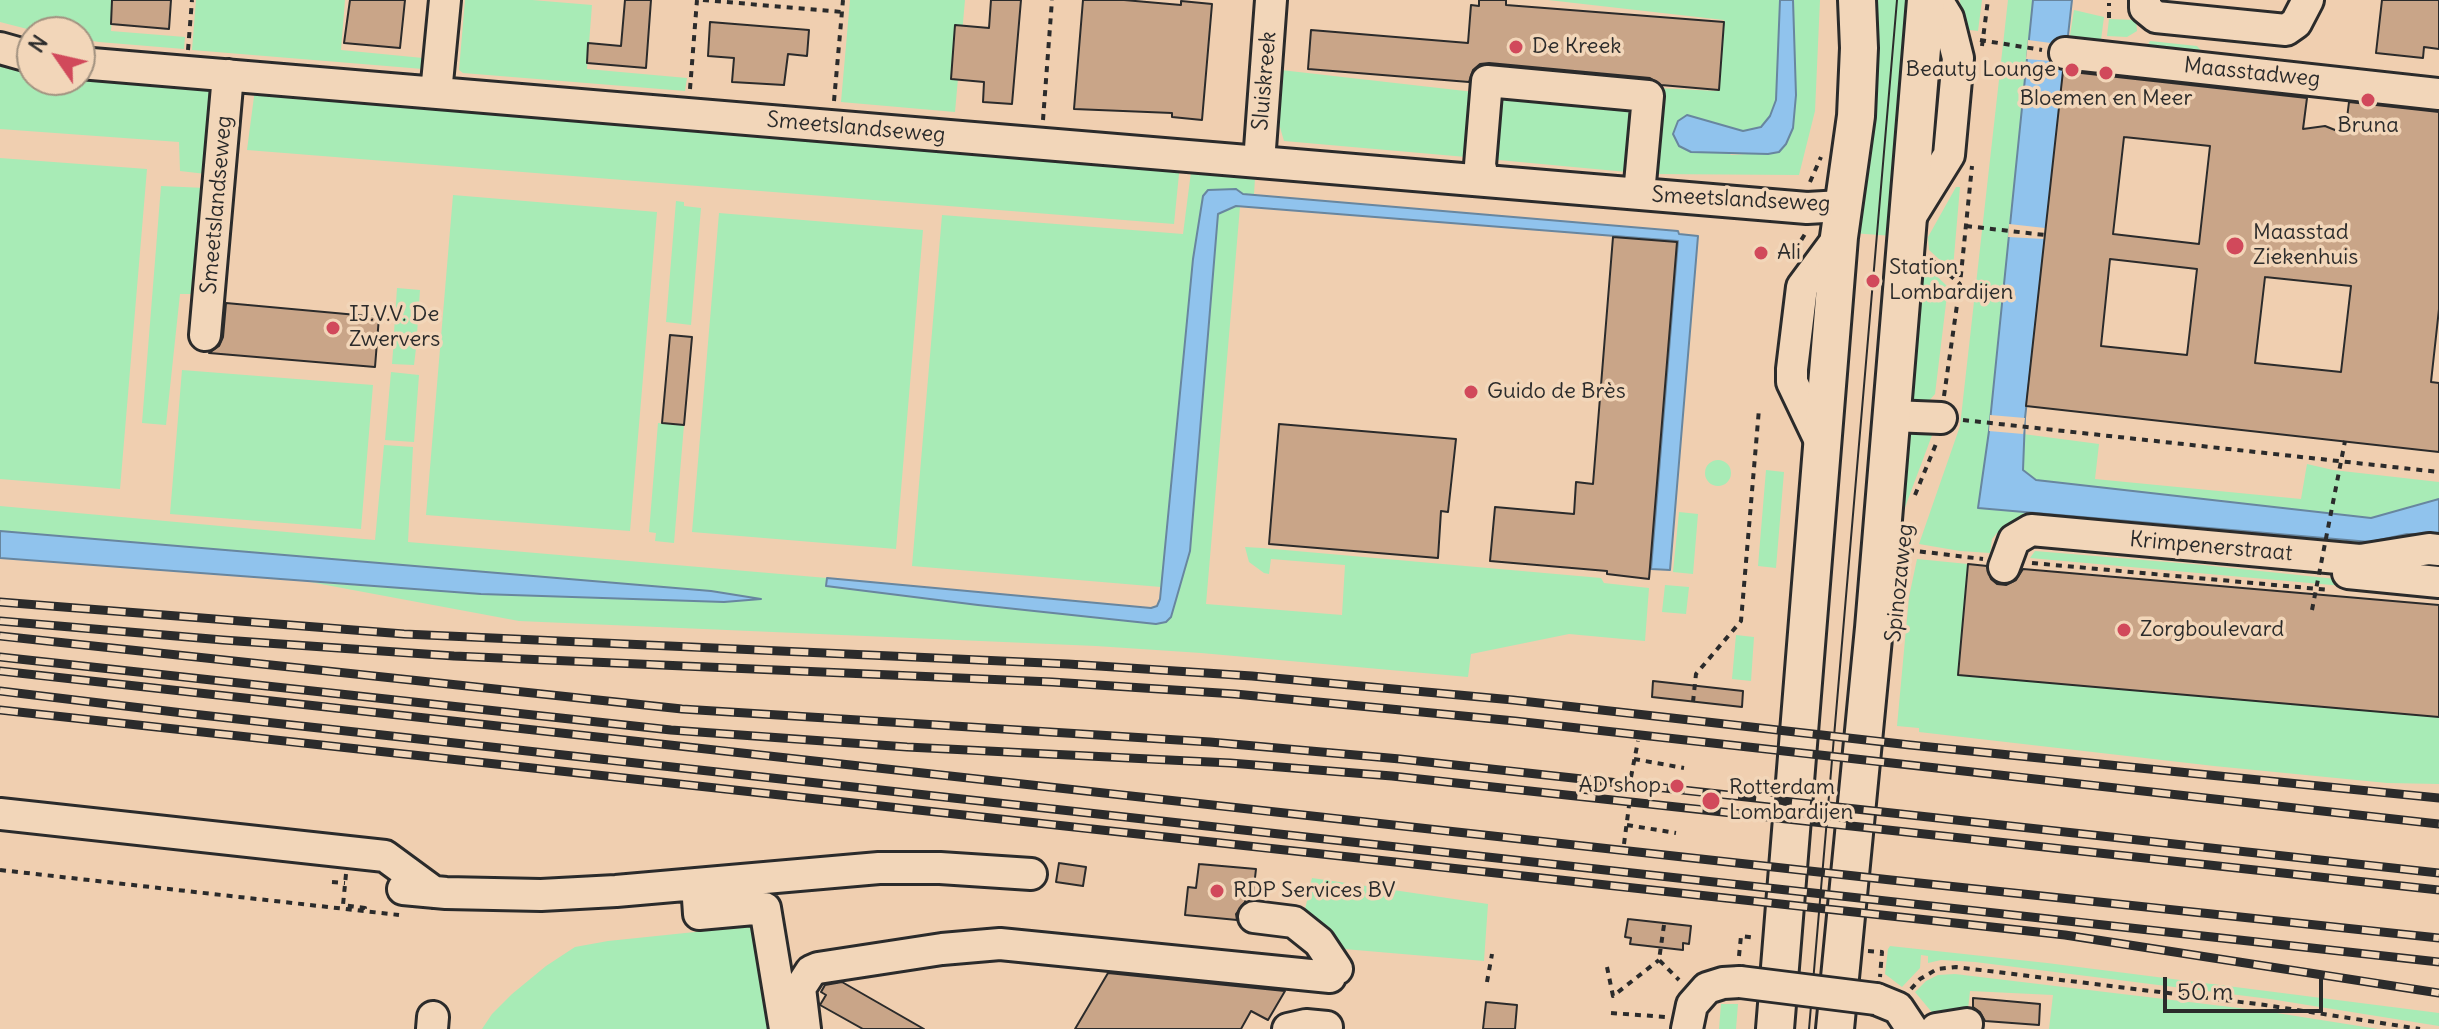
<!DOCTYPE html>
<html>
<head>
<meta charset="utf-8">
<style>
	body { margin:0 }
	#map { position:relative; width:2439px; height:1029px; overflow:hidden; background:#f0cfb0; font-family:Delius,sans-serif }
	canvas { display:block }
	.north { position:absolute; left:16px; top:16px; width:80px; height:80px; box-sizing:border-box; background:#f2d6b9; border:2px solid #a29280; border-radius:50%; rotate:304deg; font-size:22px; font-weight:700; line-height:32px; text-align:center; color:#2b2b2b }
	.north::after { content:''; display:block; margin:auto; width:28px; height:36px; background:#d1495b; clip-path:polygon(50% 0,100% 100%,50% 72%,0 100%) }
	.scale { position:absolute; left:2163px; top:977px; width:160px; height:36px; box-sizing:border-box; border:4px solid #2b2b2b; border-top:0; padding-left:10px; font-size:24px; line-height:28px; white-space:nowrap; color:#2b2b2b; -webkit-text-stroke:6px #f2d6b9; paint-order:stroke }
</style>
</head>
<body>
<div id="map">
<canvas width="2439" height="1029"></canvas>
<div class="north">N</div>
<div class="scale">50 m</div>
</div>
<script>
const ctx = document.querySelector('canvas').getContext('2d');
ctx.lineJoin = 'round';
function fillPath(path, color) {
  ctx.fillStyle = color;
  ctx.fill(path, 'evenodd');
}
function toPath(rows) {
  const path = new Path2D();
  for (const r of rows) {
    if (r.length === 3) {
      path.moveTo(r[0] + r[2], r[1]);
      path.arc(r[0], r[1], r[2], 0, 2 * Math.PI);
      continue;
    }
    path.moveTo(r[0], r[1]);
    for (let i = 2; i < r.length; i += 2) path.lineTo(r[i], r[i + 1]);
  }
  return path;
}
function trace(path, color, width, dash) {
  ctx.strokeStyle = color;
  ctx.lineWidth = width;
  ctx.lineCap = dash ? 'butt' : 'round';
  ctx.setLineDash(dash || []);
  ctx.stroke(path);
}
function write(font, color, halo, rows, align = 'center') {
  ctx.font = font + ' Delius,sans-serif';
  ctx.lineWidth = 7;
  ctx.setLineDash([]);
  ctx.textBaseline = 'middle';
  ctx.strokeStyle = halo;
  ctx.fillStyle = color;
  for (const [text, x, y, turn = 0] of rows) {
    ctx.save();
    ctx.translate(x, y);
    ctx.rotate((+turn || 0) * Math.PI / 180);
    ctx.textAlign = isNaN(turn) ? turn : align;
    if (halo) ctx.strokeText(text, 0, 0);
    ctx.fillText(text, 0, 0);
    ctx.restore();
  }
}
fillPath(toPath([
	[0,0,113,0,111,31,185,37,184,49,99,42,80,39,80,32,39,32,0,22],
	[196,0,345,0,341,50,423,58,423,69,192,50],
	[465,0,532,0,592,5,587,69,687,78,685,91,463,73,459,70],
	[850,0,965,0,955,112,841,102],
	[1548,0,1780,0,1776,100,1770,116,1761,127,1743,131,1687,115,1731,155,1779,152,1793,128,1796,95,1793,0,1820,0,1815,111,1799,175,1653,174,1657,88,1718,91,1724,20],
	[1873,0,1914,0,1893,236,1852,233],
	[1960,0,1982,0,1978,31,1961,29],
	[2008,0,2033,0,1989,431,1978,508,2370,542,2407,534,2439,534,2439,545,2359,554,2016,524,1997,533,1992,539,1990,553,1960,551,1919,544,1960,426],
	[2074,10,2104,17,2101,40,2090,43,2069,42],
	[2109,19,2136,20,2137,31,2127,37,2107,36],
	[2150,41,2197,46,2205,55,2145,50],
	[0,57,32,65,32,80,80,80,80,73,128,81,214,89,206,174,180,171,179,142,0,129],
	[1281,70,1474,92,1466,157,1284,141,1277,117],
	[255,89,1180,164,1174,224,247,150],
	[1501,93,1637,109,1627,172,1488,159],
	[0,158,147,169,120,489,0,479],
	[1191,172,1255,178,1254,195,1243,194,1236,189,1208,190,1193,259,1161,587,912,566,942,215,1183,234],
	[161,186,205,188,196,294,180,294,166,425,142,423],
	[1956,187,1960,187,1953,268,1949,268,1929,250,1928,237],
	[453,195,657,212,630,531,426,515],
	[676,201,684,202,684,206,701,208,691,325,666,322],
	[1236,206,1240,207,1206,604,1342,615,1345,565,1271,559,1269,574,1264,573,1249,562,1245,547,1262,548,1601,578,1604,583,1649,588,1645,641,1569,634,1471,654,1468,677,1201,653,1096,646,519,621,310,582,481,594,759,599,710,591,0,531,0,506,375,540,384,445,413,447,408,542,827,578,827,586,978,605,1156,624,1166,622,1171,617,1190,551,1218,214],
	[719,213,923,230,896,549,692,532],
	[1919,259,1948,287,1935,394,1927,403,1914,403,1909,399],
	[397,288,420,290,417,334,394,333],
	[394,338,417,340,414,365,392,364],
	[182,370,373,385,361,529,170,514],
	[391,372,419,375,414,442,385,440],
	[658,423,684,425,674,543,655,541,656,533,649,532],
	[1911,429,1934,430,1895,534,1904,436],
	[2023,434,2099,444,2095,479,2301,499,2307,464,2333,470,2439,482,2439,499,2371,518,2036,480,2023,470],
	[1718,473,13],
	[1766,470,1784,472,1776,568,1758,566],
	[1679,512,1698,514,1693,574,1673,572],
	[2035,551,2203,565,2412,587,2377,589,2030,558],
	[1917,559,1968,564,1959,675,2439,717,2439,784,2387,783,2214,766,1919,732,1919,728,1897,726,1909,597],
	[1665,585,1689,587,1686,614,1662,612],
	[1736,635,1754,637,1751,681,1732,679],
	[1312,878,1488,904,1484,961,1344,949,1330,928,1304,914],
	[753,926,772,1029,482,1029,492,1014,512,994,546,966,575,947,608,941],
	[1890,946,2047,963,2439,1013,2439,1026,2270,999,1975,962,1941,960,1928,963,1928,956,1921,955,1920,968,1902,987,1885,974,1888,949],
	[1955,974,2264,1011,2378,1029,2049,1029,2053,995,1970,991,1967,1019,1935,1016,1915,992,1926,981,1938,975],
	[1721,1004,1738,1004,1736,1029,1719,1029]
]), '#a8ebb6');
const water = toPath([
	[1780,0,1793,0,1796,95,1793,128,1786,144,1779,152,1768,154,1691,152,1679,146,1673,134,1678,121,1687,115,1743,131,1761,127,1770,116,1776,100,1780,0],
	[2033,0,2072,0,2025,418,2023,470,2036,480,2371,518,2439,499,2439,534,2407,534,2370,542,1978,508,1989,431,2033,0],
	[1236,189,1243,194,1678,231,1679,234,1698,236,1670,570,1651,569,1678,241,1236,206,1218,214,1190,551,1171,617,1166,622,1156,624,978,605,826,586,827,578,1151,608,1157,606,1160,599,1193,259,1203,196,1208,190,1236,189],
	[0,531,711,591,761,599,724,602,481,594,0,558,0,531]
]);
fillPath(water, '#90c3ed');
trace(water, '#68869f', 2);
fillPath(toPath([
	[2028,40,2066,45,2064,62,2026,59],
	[2009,224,2045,228,2044,239,2008,237],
	[1990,415,2025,418,2023,434,1989,431]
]), '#f0cfb0');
const building = toPath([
	[112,0,171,0,169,29,111,24,112,0],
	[350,0,405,0,400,48,344,43,350,0],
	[625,0,651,0,646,68,587,63,588,43,621,46,625,0],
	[991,0,1021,0,1012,104,983,102,984,82,951,79,955,25,989,28,991,0],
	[1083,0,1124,0,1181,5,1181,1,1212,4,1202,120,1172,117,1172,113,1074,109,1083,0],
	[1479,0,1506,0,1506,5,1724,22,1719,90,1661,85,1650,78,1489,63,1480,64,1473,70,1469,82,1308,69,1311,30,1468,43,1471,5,1479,6,1479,0],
	[2382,0,2439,0,2439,49,2424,47,2423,58,2376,53,2382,0],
	[710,22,809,30,807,56,788,54,784,85,732,82,734,58,708,56,710,22],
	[2063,71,2307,98,2303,129,2325,126,2345,134,2349,102,2439,112,2439,309,2431,382,2439,383,2439,452,2026,406,2063,71],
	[2124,137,2210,146,2199,244,2113,234,2124,137],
	[2110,259,2197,269,2187,355,2101,346,2110,259],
	[2265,277,2351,286,2341,372,2255,363,2265,277],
	[1613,237,1677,242,1649,579,1607,574,1607,571,1490,561,1495,507,1574,514,1576,482,1593,484,1613,237],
	[226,303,379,317,375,367,209,353,219,346,223,337,226,303],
	[670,335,692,337,684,425,662,423,670,335],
	[1279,424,1456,439,1448,512,1441,511,1438,558,1269,544,1279,424],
	[1968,564,1987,566,1991,579,1997,584,2006,585,2016,580,2023,569,2439,605,2439,717,1958,675,1968,564],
	[1653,681,1743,691,1742,707,1652,697,1653,681],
	[1059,863,1086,867,1083,886,1056,882,1059,863],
	[1199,864,1256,869,1253,895,1246,894,1245,902,1236,914,1237,920,1185,915,1188,887,1196,888,1199,864],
	[1628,919,1691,926,1689,944,1683,943,1683,950,1630,944,1631,938,1625,937,1628,919],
	[1108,973,1285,991,1268,1020,1251,1011,1241,1029,1075,1029,1108,973],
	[842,982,924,1029,863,1029,820,1005,826,995,821,992,825,985,842,982],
	[1973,998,2040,1004,2039,1025,1985,1021,1980,1012,1973,1007,1973,998],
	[1486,1002,1517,1005,1515,1029,1483,1029,1486,1002]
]);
fillPath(building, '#c9a588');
trace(building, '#2b2b2b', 2);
const minor = toPath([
	[2145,0,2145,8,2156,17,2286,30,2296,23,2308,0],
	[0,48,32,57],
	[2065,53,2439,94],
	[80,63,1807,208,1842,206],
	[436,93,445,0],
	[1259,162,1271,0],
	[1484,180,1480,165,1487,81,1648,96,1639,194],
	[1908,221,1949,155,1958,58,1948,18,1937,0],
	[205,335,228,75],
	[1892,416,1941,418],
	[1823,447,1792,382,1792,369,1802,287,1839,237],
	[2004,567,2014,540,2031,530,2360,560,2429,549,2439,550],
	[2348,573,2439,582],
	[0,814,385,856,434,892],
	[697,884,699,914,765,908,785,1029],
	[403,889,446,893,541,895,616,891,879,868,940,868,1031,874],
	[1254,917,1294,922,1319,942,1337,969],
	[1876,999,1898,1008,1912,1029],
	[432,1029,433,1017],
	[805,1029,800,988,811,971,818,968,942,949,1000,944,1330,977],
	[1288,1029,1306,1025,1327,1027],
	[1687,1029,1692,1005,1707,988,1723,983,1740,982],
	[1936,1029,1967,1024]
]);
const major = toPath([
	[1775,1029,1839,237,1856,116,1859,48,1857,0],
	[1835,1029,1874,628,1926,0]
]);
trace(minor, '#2b2b2b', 36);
trace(major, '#2b2b2b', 42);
trace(toPath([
	[703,0,842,12],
	[2109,18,2109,3],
	[1980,40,2042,50],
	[1982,46,1988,0],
	[188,50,192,0],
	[690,89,697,0],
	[834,101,843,0],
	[1043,120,1052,0],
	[1810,182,1821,157],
	[1966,226,2045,235],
	[1795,250,1805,234],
	[1931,259,1960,284],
	[1944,396,1960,284,1972,166],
	[1963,420,2439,472],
	[1915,495,1936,444],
	[1908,550,1983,559],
	[2032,563,2330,590],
	[1693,702,1696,674,1741,621,1759,409],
	[1634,759,1684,768],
	[1631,777,1638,741],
	[1627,825,1676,833],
	[1624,844,1629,806],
	[0,870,399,915],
	[346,874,343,905,365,908,365,913],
	[332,882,345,883],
	[1664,925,1659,960,1679,980],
	[1868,951,1882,952,1880,977],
	[1739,956,1741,936,1756,938],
	[1607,967,1613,996,1659,960],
	[1487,982,1492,954],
	[1911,989,1920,979,1937,969,1956,967,2265,1005,2420,1029],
	[1611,1013,1666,1017]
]), '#2b2b2b', 4, [6, 6]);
trace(minor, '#f2d6b9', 30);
trace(major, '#f2d6b9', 36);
trace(toPath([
	[1809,1029,1897,0]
]), '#2b2b2b', 2);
const rail = toPath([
	[0,602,404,634,1068,664,1252,676,1513,700,1910,745,2439,798],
	[0,621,223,640,454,656,1052,682,1235,694,1515,721,2439,824],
	[0,636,682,709,1210,742,1400,759,2439,873],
	[0,657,671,730,907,747,1230,763,1392,776,2439,890],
	[0,671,1891,880,2439,938],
	[0,691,183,713,2439,962],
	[0,710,2065,935,2439,993]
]);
trace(rail, '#2b2b2b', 9);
trace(rail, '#f2d6b9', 6, [18]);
const minorBridge = toPath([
	[1740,982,1876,999]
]);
trace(minorBridge, '#2b2b2b', 36, []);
trace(toPath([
	[2312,610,2345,441]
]), '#2b2b2b', 4, [6, 6]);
trace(minorBridge, '#f2d6b9', 30);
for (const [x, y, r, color] of [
	[1516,47,8,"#d1495b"],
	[2072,70,8,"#d1495b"],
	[2106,73,8,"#d1495b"],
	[2368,100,8,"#d1495b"],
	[2235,246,10,"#d1495b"],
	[1761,253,8,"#d1495b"],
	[1873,281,8,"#d1495b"],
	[333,328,8,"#d1495b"],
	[1471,392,8,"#d1495b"],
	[2124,630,8,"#d1495b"],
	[1677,786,8,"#d1495b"],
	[1711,801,10,"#d1495b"],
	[1217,891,8,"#d1495b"]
]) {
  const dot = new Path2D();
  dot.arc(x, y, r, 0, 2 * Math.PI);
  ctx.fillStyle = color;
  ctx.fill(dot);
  trace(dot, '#f2d6b9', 3);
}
write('22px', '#2b2b2b', '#f2d6b9', [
	["De Kreek",1532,47],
	["Beauty Lounge",2056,70,"right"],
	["Bloemen en Meer",2106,99,"center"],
	["Bruna",2368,126,"center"],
	["Maasstad",2253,233],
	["Ziekenhuis",2253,258],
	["Ali",1777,253],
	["Station",1889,268],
	["Lombardijen",1889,293],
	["IJ.V.V. De",349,315],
	["Zwervers",349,340],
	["Guido de Brès",1487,392],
	["Zorgboulevard",2140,630],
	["AD shop",1661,786,"right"],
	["Rotterdam",1729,788],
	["Lombardijen",1729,813],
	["RDP Services BV",1233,891]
], 'left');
write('22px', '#2b2b2b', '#f2d6b9', [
	["Maasstadweg",2252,73,6],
	["Sluiskreek",1265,81,-85],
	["Smeetslandseweg",856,128,5],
	["Smeetslandseweg",1741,200,3],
	["Smeetslandseweg",217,205,-85],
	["Krimpenerstraat",2211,547,5],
	["Spinozaweg",1900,583,-84]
]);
</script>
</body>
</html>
